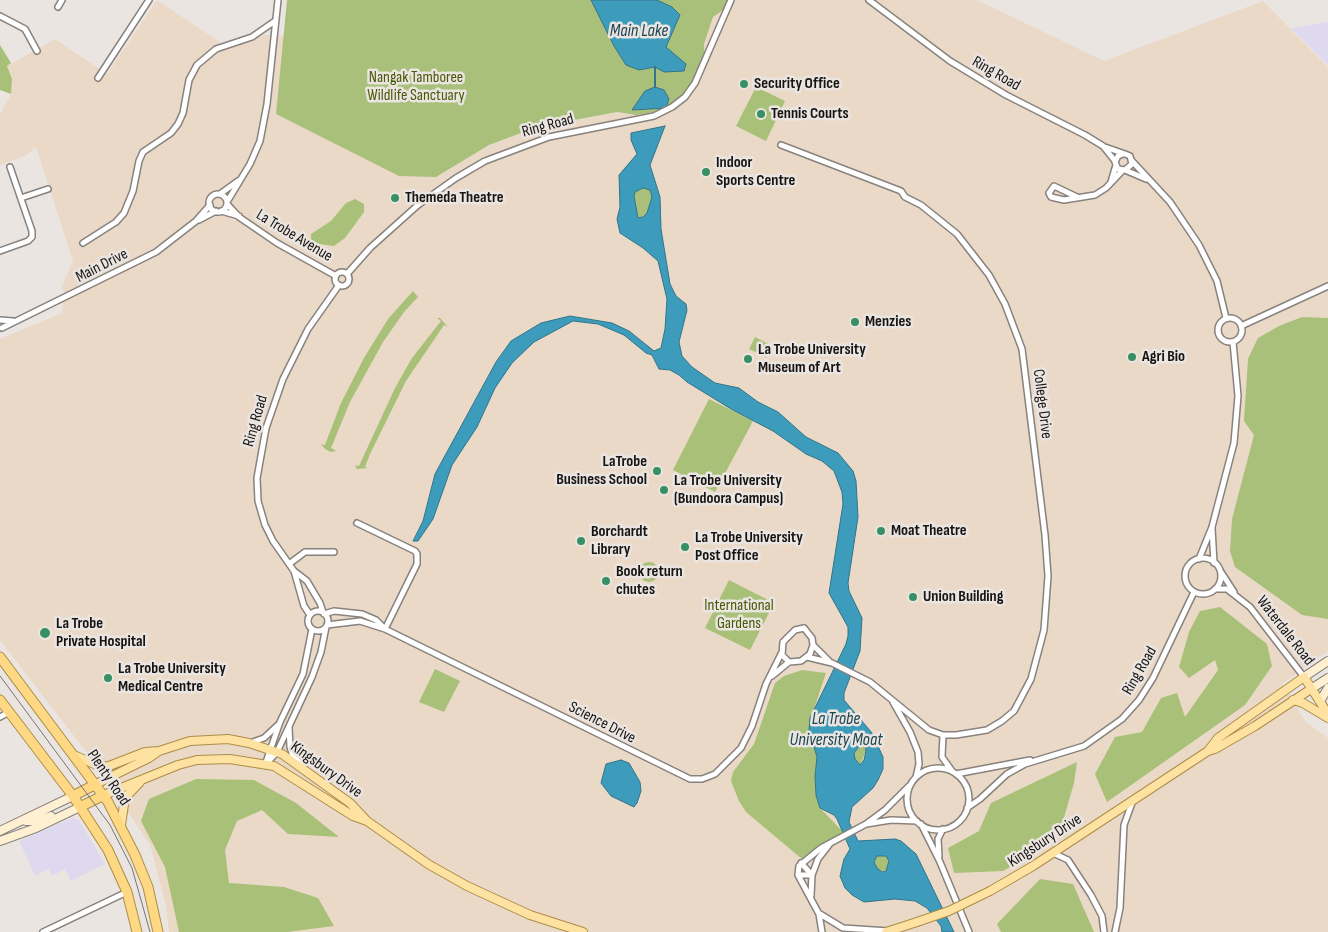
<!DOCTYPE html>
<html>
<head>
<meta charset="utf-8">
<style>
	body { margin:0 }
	canvas { display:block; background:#ebe5e1 }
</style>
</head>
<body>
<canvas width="1328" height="932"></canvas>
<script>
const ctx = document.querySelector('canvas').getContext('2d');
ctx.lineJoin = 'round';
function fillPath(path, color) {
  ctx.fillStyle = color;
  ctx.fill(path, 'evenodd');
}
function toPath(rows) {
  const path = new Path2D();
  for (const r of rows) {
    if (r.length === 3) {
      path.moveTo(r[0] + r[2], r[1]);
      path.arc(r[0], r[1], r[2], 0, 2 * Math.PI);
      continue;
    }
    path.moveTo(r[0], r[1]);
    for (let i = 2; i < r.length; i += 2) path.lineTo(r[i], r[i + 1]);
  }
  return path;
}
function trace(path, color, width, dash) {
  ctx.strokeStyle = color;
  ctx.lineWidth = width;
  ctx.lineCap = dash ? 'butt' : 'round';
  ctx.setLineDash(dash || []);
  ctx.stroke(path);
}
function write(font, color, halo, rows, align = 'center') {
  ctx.font = font + ' "Sofia Sans Condensed",sans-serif';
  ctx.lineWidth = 5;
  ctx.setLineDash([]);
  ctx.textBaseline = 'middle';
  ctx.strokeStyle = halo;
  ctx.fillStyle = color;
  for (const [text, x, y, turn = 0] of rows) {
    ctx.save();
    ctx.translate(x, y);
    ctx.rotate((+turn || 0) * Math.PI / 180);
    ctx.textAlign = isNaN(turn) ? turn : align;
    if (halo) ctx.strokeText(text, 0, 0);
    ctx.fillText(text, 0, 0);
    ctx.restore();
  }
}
fillPath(toPath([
	[1328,22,1328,65,1291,28],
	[73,818,79,820,105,864,71,881,65,869,52,876,49,869,35,876,19,841]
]), '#ded9ef');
fillPath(toPath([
	[157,0,230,49,265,35,284,36,276,115,436,177,489,145,537,127,617,112,636,115,705,65,704,44,713,16,723,10,728,0,977,0,1104,61,1263,1,1328,67,1328,651,1282,684,1306,722,1328,738,1328,932,169,932,166,906,150,845,94,762,0,640,0,339,62,313,64,291,61,288,73,261,36,147,25,156,0,165,0,114,11,94,12,79,7,66,55,39,107,74]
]), '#ebd9c8');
fillPath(toPath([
	[0,45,11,63,7,66,12,79,11,94,0,90],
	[756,87,785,101,766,141,736,126],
	[355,199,364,204,364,212,345,238,334,246,311,243,311,234,331,221,346,203],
	[413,291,418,297,404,312,383,342,350,402,331,448,336,451,331,452,325,449,321,444,325,445,341,403,364,358,388,319],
	[437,318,440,318,448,327,444,325,406,381,370,454,365,467,368,468,357,469,355,465,359,466,395,388,412,358,441,321],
	[755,337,772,346,766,357,749,349],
	[709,399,753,421,715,492,673,470],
	[649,572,10],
	[729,580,774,603,750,650,705,628],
	[1220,607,1267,644,1272,666,1245,705,1107,802,1095,774,1115,737,1142,732,1161,698,1177,693,1185,717,1218,670,1215,660,1189,678,1179,667,1189,632,1200,611],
	[435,669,460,681,444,712,419,702],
	[802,670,826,673,809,724,817,757,815,776,816,795,820,808,843,832,802,859,746,812,739,801,731,781,733,772,754,744,775,683,784,676],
	[1077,762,1074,783,1060,831,1034,853,1003,871,954,873,948,848,979,831,991,803],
	[196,779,254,780,296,803,339,837,288,834,262,810,237,821,225,850,229,883,284,887,318,898,334,926,287,932,179,932,165,867,141,821,149,799],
	[882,863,8],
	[1040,879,1073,884,1094,932,1001,932,997,924]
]), '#a8c078');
fillPath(toPath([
	[287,0,728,0,723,10,713,17,704,44,705,65,680,101,659,111,636,115,617,112,537,127,489,145,436,177,399,176,276,114],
	[643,188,650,190,652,197,647,213,642,217,638,218,634,196,635,192],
	[1302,317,1328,318,1328,619,1302,615,1235,567,1230,551,1232,519,1254,435,1244,421,1248,359,1258,338,1279,326],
	[861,743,865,746,866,751,860,765,855,759,854,753]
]), '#a8c079');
const water = toPath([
	[591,0,657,0,672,7,680,15,666,47,686,64,684,71,664,72,655,67,639,70,626,65,614,46,591,0],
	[655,87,664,90,669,99,666,108,632,110,645,91,655,87],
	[665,126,650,165,660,197,661,229,670,284,676,296,686,304,687,310,679,342,682,356,692,367,715,383,739,388,758,402,778,412,806,437,838,453,853,471,856,481,858,517,848,583,849,591,862,618,860,651,844,693,844,700,872,733,883,757,883,769,878,780,873,788,852,807,849,822,858,841,895,839,901,841,916,854,954,932,942,932,941,926,927,908,915,901,895,899,864,902,852,895,845,888,840,876,844,859,850,849,837,819,834,815,820,808,816,795,815,776,817,757,809,730,810,718,846,644,848,636,848,627,829,593,843,504,842,492,834,471,822,461,806,454,773,431,731,409,687,382,679,375,670,370,659,369,652,355,646,353,624,335,598,324,573,321,534,342,512,363,495,388,477,427,452,465,433,519,418,541,413,541,423,521,435,474,496,362,511,341,541,323,570,316,612,323,629,331,654,351,661,348,665,329,667,299,658,261,643,248,620,233,617,219,620,207,619,175,637,154,631,140,631,133,665,126],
	[643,188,650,190,652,197,647,213,643,217,638,218,634,196,635,192,643,188],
	[861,744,865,746,866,751,864,760,860,765,855,759,854,753,861,744],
	[877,856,886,856,889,861,886,871,882,872,877,868,874,862,877,856],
	[621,760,629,763,640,782,641,791,637,803,634,807,611,796,601,783,606,764,621,760]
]);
fillPath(water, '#3d9cbb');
trace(water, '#327489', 1);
trace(toPath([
	[655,67,655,87]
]), '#327489', 2);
const minor = toPath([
	[869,0,950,61,1006,95,1085,135,1103,146,1115,161],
	[58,7,62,0],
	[0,16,25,29,37,51],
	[98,78,149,0],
	[781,145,901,191,905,197,921,205,957,234,989,275,1005,304,1022,349,1045,535,1048,576,1044,630,1031,679,1014,711,1002,721,987,730,956,735,943,735,929,730,870,682,832,663,807,657],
	[1105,147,1125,154,1130,156,1132,164,1125,170,1118,169,1115,162,1118,156,1123,154],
	[1132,161,1170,202,1199,245,1217,281,1226,318],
	[1125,170,1146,179],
	[1111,182,1116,165],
	[220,194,238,181],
	[218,203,9],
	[1077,197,1054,186,1049,193,1051,197,1064,200,1095,195,1106,188,1123,170],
	[21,198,48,189],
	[227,202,250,164,260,141,267,104,278,0],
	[227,204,239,217,277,243,336,276],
	[221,211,239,216],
	[199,220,216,211],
	[83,243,116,222,124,213,133,191,139,161,143,152,171,133,178,124,183,113,189,80,197,65,216,49,252,37,275,21],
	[0,251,28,241,32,237,32,231,10,167],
	[342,279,7],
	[347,274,370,248,418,205,456,178,485,161,549,137,654,116,672,107,685,97,695,83,731,0],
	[1230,330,12],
	[0,320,13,321],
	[1241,326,1328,286],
	[2,328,156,252,196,221,210,205],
	[357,523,415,551,417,554,417,564,385,629],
	[1212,528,1214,563],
	[1203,576,18],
	[1199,559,1212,527,1234,443,1238,396,1233,342],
	[289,564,305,552,334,552],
	[294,571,304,606,310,615],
	[1221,572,1234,592],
	[1215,589,1227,589,1250,607,1304,677],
	[318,621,10],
	[323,612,320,603,307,581,294,571,273,541,265,525,258,501,257,478,266,428,283,379,308,329,339,285],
	[324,614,334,611,362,614,376,620,384,628],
	[327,625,360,621,385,629,690,779,702,779,715,774,741,748,752,726,766,684,782,652],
	[804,628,812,638,813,645,810,654,801,661,789,662,782,655,783,642,795,630,804,628],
	[813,645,829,661],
	[772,676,789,662],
	[893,702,910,732,918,752,919,764,916,777],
	[0,717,9,712],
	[289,727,290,747,293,756,301,764],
	[943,735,942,757,952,771],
	[250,743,264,738,278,725],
	[266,762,280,722,303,674,312,629],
	[265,765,277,752,312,677,321,652,326,627],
	[938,799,31],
	[956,774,1030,760],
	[967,808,980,799,1007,774,1025,764,1084,746,1122,719,1139,700,1153,678,1194,592],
	[866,824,891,820,917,821],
	[921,824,940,862,969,932],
	[1053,853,1068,860,1091,895,1102,916,1104,932],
	[939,857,938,839,943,829],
	[801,863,812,875,811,896],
	[798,875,812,875,818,859,829,845],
	[820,914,843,928,889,931],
	[43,932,127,892],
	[822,932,819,914,798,875,799,866,821,848,866,824,885,810,909,786],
	[1115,932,1120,908,1124,825,1132,803]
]);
const secondary = toPath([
	[1304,677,1328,661],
	[1311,689,1328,678],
	[1320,701,1328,688],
	[26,821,36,821,51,816],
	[0,831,73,796],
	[0,841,36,828,80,807]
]);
const primary = toPath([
	[1293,700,1303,703,1328,718],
	[1208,751,1215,749,1255,726,1311,689],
	[76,756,101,767,109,766,145,752,159,751],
	[96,784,149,758,159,751,190,741,228,739,249,743,282,754,350,803,367,821],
	[104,795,178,765,197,760,230,759,274,766,353,816,367,821,428,864,467,886,530,915,583,932],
	[121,825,125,798,140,782],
	[990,891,1033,866,1208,751,1218,738,1304,677,1328,714],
	[886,932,917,922]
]);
const trunk = toPath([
	[0,657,108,802,135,855,148,887,158,932],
	[0,700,73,796,108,850,127,892,137,932],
	[73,796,96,784],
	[80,807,104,795]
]);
trace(minor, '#87827e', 8);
trace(secondary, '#87827e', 10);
trace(primary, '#ac8d48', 10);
trace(trunk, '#ac8d48', 11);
trace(minor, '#fff', 5);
trace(secondary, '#fef0d0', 8);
trace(primary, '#fee2a2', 8);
trace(trunk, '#fed883', 9);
trace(toPath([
	[0,676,110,825,132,868,150,932]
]), '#787472', 1);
const primaryBridge = toPath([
	[917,922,949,911,990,891]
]);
trace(primaryBridge, '#ac8d48', 10, []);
trace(primaryBridge, '#fee2a2', 8);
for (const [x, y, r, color] of [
	[744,84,5,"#378f64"],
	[761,114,5,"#378f64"],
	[706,172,5,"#378f64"],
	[395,198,5,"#378f64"],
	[855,322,5,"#378f64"],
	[1132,357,5,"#378f64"],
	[748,359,5,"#378f64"],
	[657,471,5,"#378f64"],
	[664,490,5,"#378f64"],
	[881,531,5,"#378f64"],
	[581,541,5,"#378f64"],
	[685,547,5,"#378f64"],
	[606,581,5,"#378f64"],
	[913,597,5,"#378f64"],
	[45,633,6,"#378f64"],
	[108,678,5,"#378f64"]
]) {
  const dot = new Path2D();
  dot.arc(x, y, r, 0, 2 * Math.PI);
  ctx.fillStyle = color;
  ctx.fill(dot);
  trace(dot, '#ebe5e1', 2);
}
write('16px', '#171514', '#ebe5e1', [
	["Ring Road",996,74,30],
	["Ring Road",548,126,-15],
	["La Trobe Avenue",294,236,31],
	["Main Drive",102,266,-27],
	["College Drive",1042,404,83],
	["Ring Road",256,421,-74],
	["Waterdale Road",1285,631,52],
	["Ring Road",1140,671,-60],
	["Science Drive",602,723,27],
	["Kingsbury Drive",326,770,36],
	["Plenty Road",108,778,56],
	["Kingsbury Drive",1045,841,-33]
]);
write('16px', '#465a08', '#ebe5e1', [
	["Nangak Tamboree",416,78],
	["Wildlife Sanctuary",416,96],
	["International",739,606],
	["Gardens",739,624]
]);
write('bold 16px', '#171514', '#ebe5e1', [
	["Security Office",754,84],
	["Tennis Courts",771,114],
	["Indoor",716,163],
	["Sports Centre",716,181],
	["Themeda Theatre",405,198],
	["Menzies",865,322],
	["La Trobe University",758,350],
	["Museum of Art",758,368],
	["Agri Bio",1142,357],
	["LaTrobe",647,462,"right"],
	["Business School",647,480,"right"],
	["La Trobe University",674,481],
	["(Bundoora Campus)",674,499],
	["Moat Theatre",891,531],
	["Borchardt",591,532],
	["Library",591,550],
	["La Trobe University",695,538],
	["Post Office",695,556],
	["Book return",616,572],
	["chutes",616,590],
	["Union Building",923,597],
	["La Trobe",56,624],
	["Private Hospital",56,642],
	["La Trobe University",118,669],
	["Medical Centre",118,687]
], 'left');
write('italic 18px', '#1b4553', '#ebe5e1', [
	["Main Lake",639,31],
	["La Trobe",836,719],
	["University Moat",836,740]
]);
</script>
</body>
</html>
